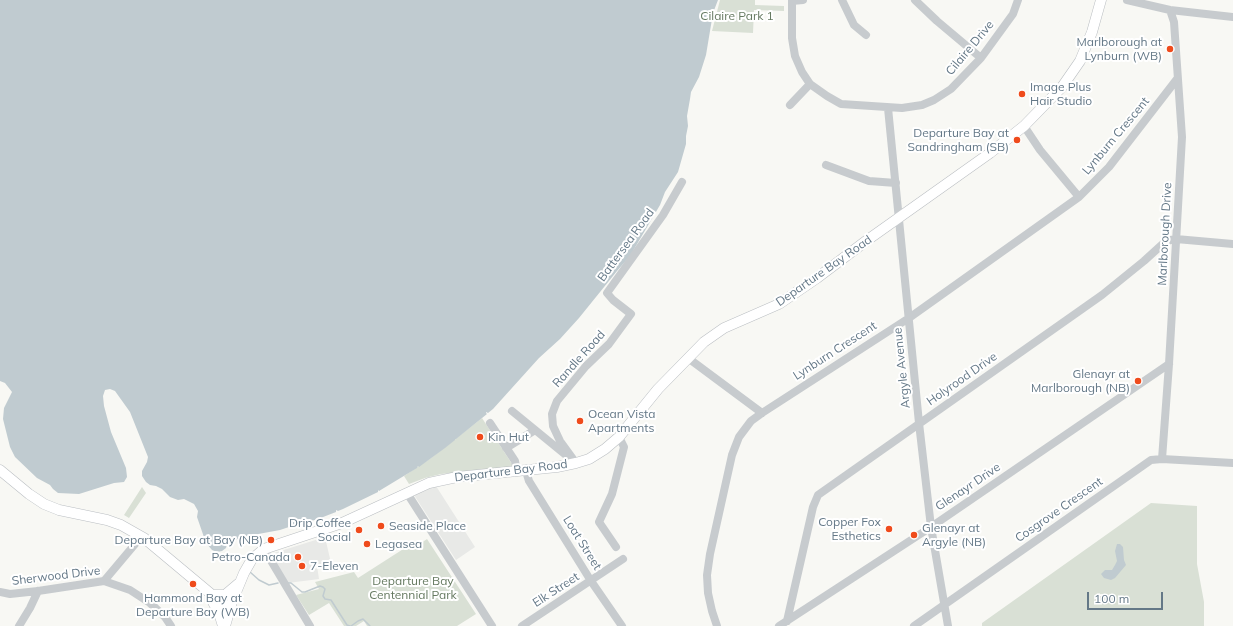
<!DOCTYPE html>
<html>
<head>
<meta charset="utf-8">
<style>
	body { margin:0 }
	#map { position:relative; width:1233px; height:626px; overflow:hidden; background:#f8f8f4; font-family:Mulish,sans-serif }
	canvas { display:block }
	.scale { position:absolute; left:1087px; top:592px; width:76px; height:18px; box-sizing:border-box; border:2px solid #647887; border-top:0; padding-left:5px; font-size:12px; line-height:14px; white-space:nowrap; color:#647887; -webkit-text-stroke:3px #fff; paint-order:stroke }
</style>
</head>
<body>
<div id="map">
<canvas width="1233" height="626"></canvas>
<div class="scale">100 m</div>
</div>
<script>
const ctx = document.querySelector('canvas').getContext('2d');
ctx.lineJoin = 'round';
function fillPath(path, color) {
  ctx.fillStyle = color;
  ctx.fill(path, 'evenodd');
}
function toPath(rows) {
  const path = new Path2D();
  for (const r of rows) {
    path.moveTo(r[0], r[1]);
    for (let i = 2; i < r.length; i += 2) path.lineTo(r[i], r[i + 1]);
  }
  return path;
}
function trace(path, color, width, dash) {
  ctx.strokeStyle = color;
  ctx.lineWidth = width;
  ctx.lineCap = dash ? 'butt' : 'round';
  ctx.setLineDash(dash || []);
  ctx.stroke(path);
}
function write(font, color, halo, rows, align = 'center') {
  ctx.font = font + ' Mulish,sans-serif';
  ctx.lineWidth = 4;
  ctx.setLineDash([]);
  ctx.textBaseline = 'middle';
  ctx.strokeStyle = halo;
  ctx.fillStyle = color;
  for (const [text, x, y, turn = 0] of rows) {
    ctx.save();
    ctx.translate(x, y);
    ctx.rotate((+turn || 0) * Math.PI / 180);
    ctx.textAlign = isNaN(turn) ? turn : align;
    if (halo) ctx.strokeText(text, 0, 0);
    ctx.fillText(text, 0, 0);
    ctx.restore();
  }
}
fillPath(toPath([
	[436,486,475,547,456,560,414,495],
	[325,537,331,563,317,566,319,579,288,583,271,554]
]), '#e8e9e7');
fillPath(toPath([
	[720,0,755,0,755,5,784,6,784,11,754,10,753,33,712,31],
	[482,418,514,467,441,474,425,478,409,484,404,476,431,458],
	[142,487,146,493,129,518,124,515],
	[1151,503,1197,506,1197,564,1204,602,1204,626,982,626,982,623],
	[427,539,476,614,457,626,367,626,364,621,356,626,344,626,329,603,309,615,296,595,319,589,315,582,354,572,358,578,408,546,411,550]
]), '#d9e0d5');
fillPath(toPath([
	[0,0,718,0,713,13,706,55,699,77,691,92,690,99,687,116,688,126,686,136,686,144,678,172,665,192,660,205,630,256,617,271,579,318,560,339,539,358,493,409,488,413,486,412,486,413,487,414,456,439,455,439,455,440,445,448,419,467,418,466,417,468,379,491,378,490,378,492,343,509,338,511,336,510,336,512,318,519,294,526,293,525,292,525,292,526,280,530,242,537,227,544,226,548,222,551,217,552,212,550,206,543,197,517,198,511,194,504,184,499,178,500,170,497,162,489,156,486,150,485,146,482,142,476,142,471,147,462,148,457,130,412,115,391,110,389,105,390,103,396,104,406,111,432,126,468,127,477,124,482,114,483,79,494,58,493,53,489,50,485,37,478,15,457,10,447,3,419,4,408,12,392,5,383,0,381],
	[1117,544,1120,544,1123,547,1124,560,1126,565,1115,578,1111,580,1104,578,1101,574,1105,570,1112,570,1115,565,1117,561,1115,551]
]), '#c0cbd0');
trace(toPath([
	[250,572,259,580,269,585,278,583],
	[288,583,291,583,302,592,305,592,320,586,323,587,325,589,323,596,325,599,331,600,347,625,350,626],
	[351,626,358,621,363,619,370,626]
]), '#c0cbd0', 1.5);
const major = toPath([
	[0,470,29,494,44,504,59,510,107,520,121,525,144,538,229,609],
	[223,626,219,613,213,602,211,595,225,595,238,584],
	[225,626,232,602,244,573,252,559,264,549,342,523,429,483,457,477,557,467,576,463,589,459,605,449,619,437,658,389,704,342,724,328,779,304,817,278,866,241,990,153,1024,126,1062,87,1080,61,1092,32,1101,0]
]);
trace(major, '#babec2', 11);
trace(toPath([
	[792,0,792,38,795,56,802,72,810,84,827,96,841,104,902,108,922,105,934,100,951,89,981,58,1013,14,1018,0],
	[842,0,854,25,866,35],
	[915,0,937,21,981,58],
	[1127,0,1170,10,1233,17],
	[792,1,803,0],
	[790,105,810,84],
	[888,108,919,423,931,527,948,626],
	[1024,126,1040,150,1079,197],
	[826,165,869,181,896,183],
	[688,358,762,413],
	[512,411,567,456],
	[490,423,515,461,517,472],
	[506,448,535,430],
	[1162,459,1169,364,1182,137,1174,22,1170,10],
	[576,463,560,441,553,426,552,414,557,401,586,366,609,344,631,314,613,300,607,293,663,215,682,182],
	[526,471,529,481,591,581,622,626],
	[407,493,492,626],
	[616,547,599,522,612,494,624,447,619,437],
	[264,549,310,626],
	[104,581,141,537],
	[0,592,10,594,38,591,104,581,130,590,150,603,165,617,171,626],
	[787,621,813,507,818,495,1102,295,1144,261,1166,241,1176,239,1233,244],
	[19,626,30,608,38,591],
	[522,626,623,559],
	[717,626,712,611,708,593,707,575,710,554,732,455,739,437,751,421,762,413,909,318,1079,197,1109,167,1177,79],
	[779,626,931,527,1169,364],
	[914,626,1151,460,1162,459,1233,463]
]), '#c7cbce', 8);
trace(major, '#fff', 10);
for (const [x, y, r, color] of [
	[1170,49,4,"#ef4b1c"],
	[1022,94,4,"#ef4b1c"],
	[1017,140,4,"#ef4b1c"],
	[1138,381,4,"#ef4b1c"],
	[580,421,4,"#ef4b1c"],
	[480,437,4,"#ef4b1c"],
	[381,526,4,"#ef4b1c"],
	[889,529,4,"#ef4b1c"],
	[359,530,4,"#ef4b1c"],
	[914,535,4,"#ef4b1c"],
	[271,540,4,"#ef4b1c"],
	[367,544,4,"#ef4b1c"],
	[298,557,4,"#ef4b1c"],
	[302,566,4,"#ef4b1c"],
	[193,584,4,"#ef4b1c"]
]) {
  const dot = new Path2D();
  dot.arc(x, y, r, 0, 2 * Math.PI);
  ctx.fillStyle = color;
  ctx.fill(dot);
  trace(dot, '#fff', 1.5);
}
write('12px', '#657960', '#fff', [
	["Cilaire Park 1",737,16],
	["Departure Bay",413,581],
	["Centennial Park",413,595]
]);
write('12px', '#647887', '#fff', [
	["Marlborough at",1162,42],
	["Lynburn (WB)",1162,56],
	["Image Plus",1030,87,"left"],
	["Hair Studio",1030,101,"left"],
	["Departure Bay at",1009,133],
	["Sandringham (SB)",1009,147],
	["Glenayr at",1130,374],
	["Marlborough (NB)",1130,388],
	["Ocean Vista",588,414,"left"],
	["Apartments",588,428,"left"],
	["Kin Hut",488,437,"left"],
	["Copper Fox",881,522],
	["Esthetics",881,536],
	["Drip Coffee",351,523],
	["Social",351,537],
	["Seaside Place",389,526,"left"],
	["Glenayr at",922,528,"left"],
	["Argyle (NB)",922,542,"left"],
	["Departure Bay at Bay (NB)",263,540],
	["Legasea",375,544,"left"],
	["Petro-Canada",290,557],
	["7-Eleven",310,566,"left"],
	["Hammond Bay at",193,598,"center"],
	["Departure Bay (WB)",193,612,"center"]
], 'right');
write('12px', '#647887', '#fff', [
	["Cilaire Drive",970,48,-50],
	["Lynburn Crescent",1116,136,-50],
	["Marlborough Drive",1165,234,-87],
	["Battersea Road",626,245,-54],
	["Departure Bay Road",824,271,-35],
	["Lynburn Crescent",835,351,-33],
	["Randle Road",579,359,-48],
	["Argyle Avenue",902,368,-96],
	["Holyrood Drive",962,379,-35],
	["Departure Bay Road",511,471,-7],
	["Glenayr Drive",968,487,-34],
	["Cosgrove Crescent",1059,510,-35],
	["Loat Street",582,543,58],
	["Sherwood Drive",56,576,-7],
	["Elk Street",556,590,-33]
]);
</script>
</body>
</html>
